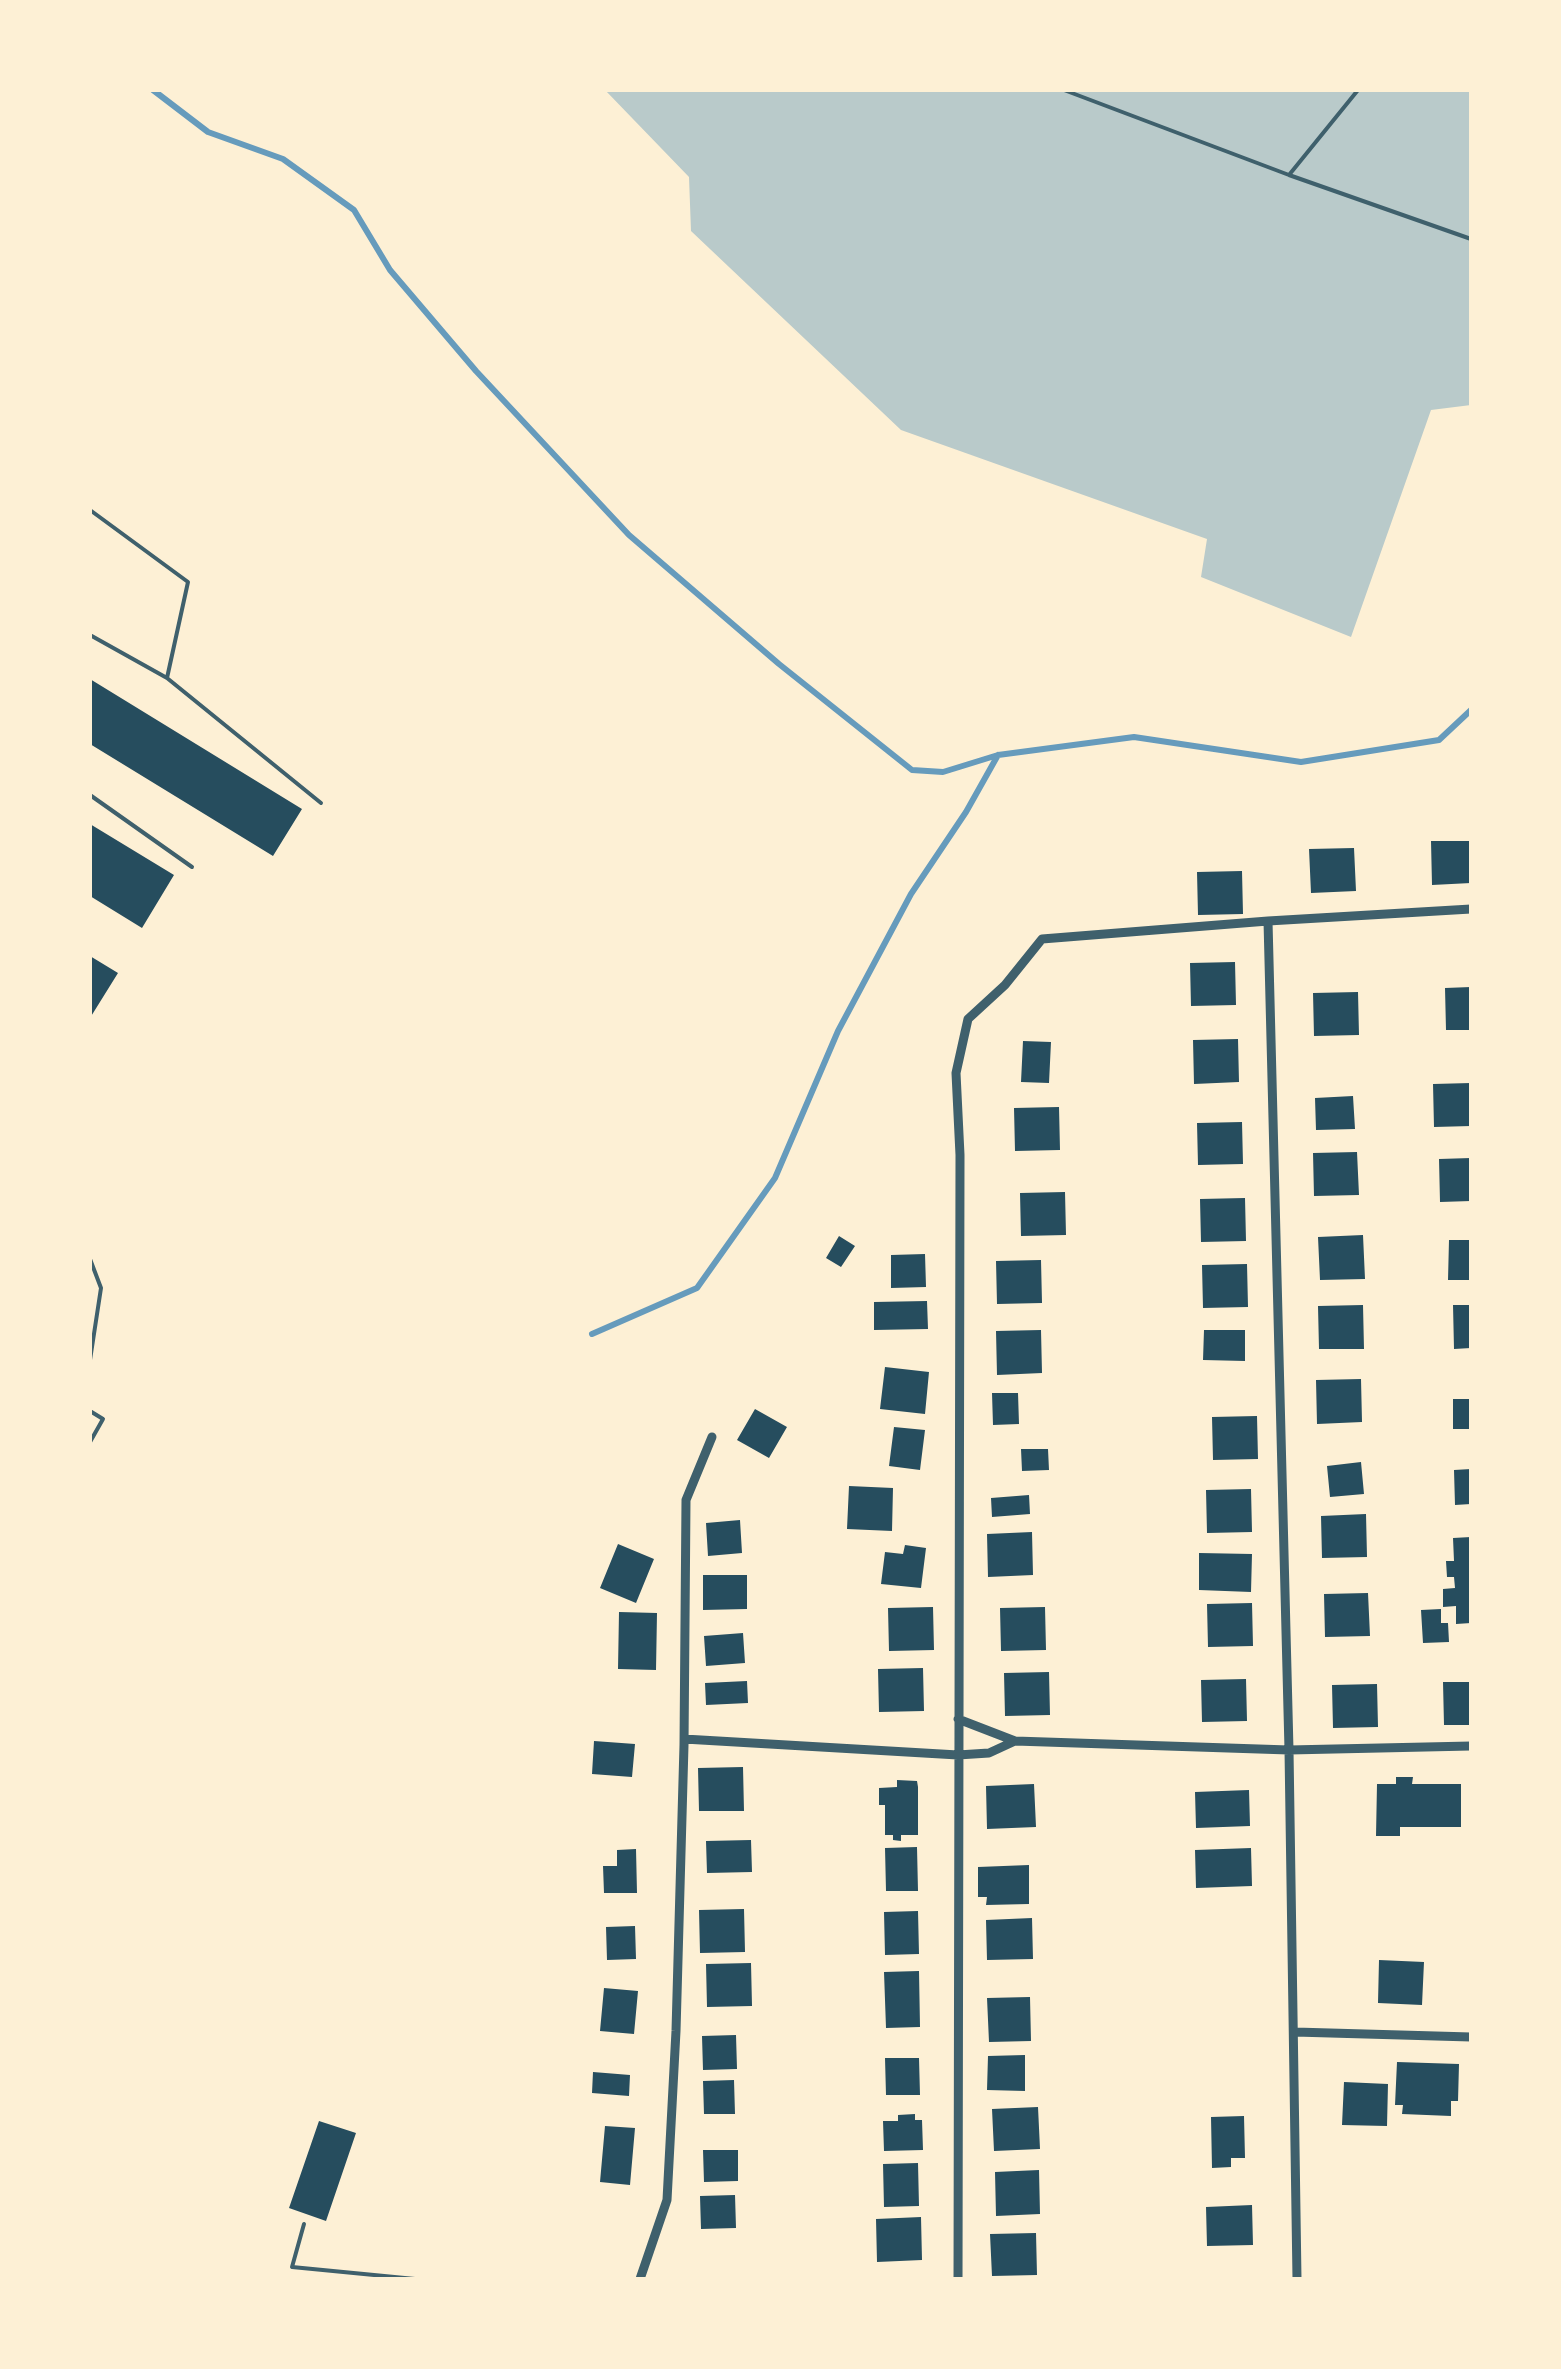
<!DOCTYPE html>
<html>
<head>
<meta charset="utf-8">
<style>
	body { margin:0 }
	#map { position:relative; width:1561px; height:2369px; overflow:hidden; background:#fdf0d5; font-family:"Open Sans",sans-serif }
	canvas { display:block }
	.frame { position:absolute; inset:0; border:92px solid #fdf0d5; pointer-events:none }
</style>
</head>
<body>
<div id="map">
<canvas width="1561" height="2369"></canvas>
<div class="frame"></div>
</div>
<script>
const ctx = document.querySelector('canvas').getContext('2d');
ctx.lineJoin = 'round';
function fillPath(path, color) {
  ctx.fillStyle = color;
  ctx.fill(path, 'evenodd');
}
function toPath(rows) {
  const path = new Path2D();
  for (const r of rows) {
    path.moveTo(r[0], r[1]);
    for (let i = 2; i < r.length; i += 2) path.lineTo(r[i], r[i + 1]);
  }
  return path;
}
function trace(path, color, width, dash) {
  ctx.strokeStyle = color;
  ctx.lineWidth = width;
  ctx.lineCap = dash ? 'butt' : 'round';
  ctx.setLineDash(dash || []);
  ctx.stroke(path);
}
fillPath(toPath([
	[605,90,1471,90,1471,405,1431,410,1351,637,1201,577,1207,539,901,430,691,231,689,177]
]), '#b9caca');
trace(toPath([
	[153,90,208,132,283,159,354,210,390,270,476,371,629,535,779,664,912,770,943,772,998,755,1134,737,1301,762,1439,740,1471,710],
	[592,1334,697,1288,775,1178,838,1031,911,894,966,812,998,755]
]), '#669bbc', 6);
fillPath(toPath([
	[90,679,302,809,273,856,90,744],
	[90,824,174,875,142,928,90,896],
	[1431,841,1471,841,1471,883,1432,885],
	[1354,848,1356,891,1311,893,1309,849],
	[1242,871,1243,914,1198,915,1197,872],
	[90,956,118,973,90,1018],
	[1235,962,1236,1005,1191,1006,1190,963],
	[1471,987,1471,1030,1446,1030,1445,988],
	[1358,992,1359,1035,1314,1036,1313,993],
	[1238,1039,1239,1082,1194,1084,1193,1040],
	[1023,1041,1051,1042,1049,1083,1021,1082],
	[1471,1083,1471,1126,1434,1127,1433,1084],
	[1353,1096,1355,1129,1316,1130,1315,1098],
	[1059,1107,1060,1150,1015,1151,1014,1108],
	[1242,1122,1243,1164,1198,1165,1197,1123],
	[1357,1152,1359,1195,1314,1196,1313,1153],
	[1471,1158,1471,1201,1440,1202,1439,1159],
	[1065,1192,1066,1235,1021,1236,1020,1193],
	[1245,1198,1246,1241,1201,1242,1200,1199],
	[1363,1235,1365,1279,1320,1280,1318,1237],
	[839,1236,855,1246,841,1267,826,1258],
	[1449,1240,1471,1240,1471,1280,1448,1280],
	[925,1254,926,1287,891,1288,891,1255],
	[1041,1260,1042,1303,997,1304,996,1261],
	[1247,1264,1248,1307,1203,1308,1202,1265],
	[927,1301,928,1329,874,1330,874,1302],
	[1363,1305,1364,1349,1319,1349,1318,1306],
	[1453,1305,1471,1305,1471,1348,1454,1349],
	[1041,1330,1042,1373,997,1375,996,1331],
	[1204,1330,1245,1330,1245,1361,1203,1360],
	[885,1367,929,1372,925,1414,880,1409],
	[1361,1379,1362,1422,1317,1424,1316,1380],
	[992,1393,1018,1393,1019,1424,993,1425],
	[1453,1399,1471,1399,1471,1429,1453,1429],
	[755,1409,787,1427,769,1458,737,1440],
	[1257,1416,1258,1459,1213,1460,1212,1417],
	[894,1427,925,1430,920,1470,889,1466],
	[1021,1449,1048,1449,1049,1470,1022,1471],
	[1361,1462,1364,1494,1330,1497,1327,1466],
	[1471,1469,1471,1504,1455,1505,1454,1470],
	[849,1486,893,1488,892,1531,847,1529],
	[1251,1489,1252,1532,1207,1533,1206,1490],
	[1029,1495,1030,1514,992,1517,991,1498],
	[1366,1514,1367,1557,1322,1558,1321,1516],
	[740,1520,742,1553,708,1556,706,1523],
	[1032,1532,1033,1575,988,1577,987,1534],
	[1471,1537,1471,1623,1456,1624,1456,1606,1443,1607,1443,1589,1455,1588,1454,1577,1447,1577,1446,1561,1454,1561,1453,1538],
	[618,1544,654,1559,636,1603,600,1588],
	[905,1545,926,1548,921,1588,881,1584,885,1552,903,1554],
	[1199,1553,1252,1554,1251,1592,1199,1590],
	[703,1575,747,1575,747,1609,703,1610],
	[1368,1593,1370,1636,1325,1637,1324,1594],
	[1252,1603,1253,1646,1208,1647,1207,1604],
	[933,1607,934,1650,889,1651,888,1608],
	[1045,1607,1046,1650,1001,1651,1000,1608],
	[1441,1609,1441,1623,1448,1623,1449,1642,1423,1643,1421,1610],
	[619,1612,657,1613,656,1670,618,1669],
	[743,1633,745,1663,706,1666,704,1636],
	[923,1668,924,1711,879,1712,878,1669],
	[1049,1672,1050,1715,1005,1716,1004,1673],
	[1246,1679,1247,1721,1202,1722,1201,1680],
	[747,1681,748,1703,706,1705,705,1683],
	[1443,1682,1471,1682,1471,1725,1444,1725],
	[1377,1684,1378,1727,1333,1728,1332,1685],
	[594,1741,635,1744,632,1777,592,1774],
	[743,1767,744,1811,699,1811,698,1768],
	[1396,1777,1413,1777,1412,1784,1461,1784,1461,1827,1400,1827,1400,1836,1376,1836,1377,1784,1396,1784],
	[897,1780,917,1781,918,1787,918,1835,901,1835,901,1841,893,1840,893,1835,885,1835,885,1805,879,1805,879,1788,897,1787],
	[1034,1784,1036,1827,987,1829,986,1786],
	[1249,1790,1250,1826,1196,1828,1195,1792],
	[751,1840,752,1872,707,1873,706,1841],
	[917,1847,918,1891,886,1891,885,1848],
	[1251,1848,1252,1886,1196,1888,1195,1850],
	[636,1849,637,1893,604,1893,603,1866,617,1866,617,1850],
	[1029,1865,1029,1904,986,1905,987,1897,978,1897,978,1867],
	[744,1909,745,1952,700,1953,699,1910],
	[918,1911,919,1954,885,1955,884,1912],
	[1032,1918,1033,1959,987,1960,986,1920],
	[635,1926,636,1959,607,1960,606,1927],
	[1379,1960,1424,1962,1422,2005,1378,2003],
	[751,1963,752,2006,707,2007,706,1964],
	[919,1971,920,2027,886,2028,884,1972],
	[604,1988,638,1991,634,2034,600,2031],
	[1030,1997,1031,2041,989,2042,987,1998],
	[736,2035,737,2069,703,2070,702,2036],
	[1025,2055,1025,2091,987,2090,988,2056],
	[885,2058,919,2058,920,2095,886,2095],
	[1397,2062,1459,2064,1458,2101,1451,2101,1451,2116,1402,2114,1403,2105,1395,2105],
	[593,2072,630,2075,629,2096,592,2093],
	[734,2080,735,2114,704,2114,703,2081],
	[1344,2082,1388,2084,1387,2126,1342,2125],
	[1038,2107,1040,2149,994,2151,992,2109],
	[915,2114,915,2120,922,2120,923,2150,884,2151,883,2121,898,2121,898,2115],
	[1244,2116,1245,2158,1231,2158,1231,2167,1212,2168,1211,2117],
	[319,2121,356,2133,326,2221,289,2208],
	[605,2126,635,2128,630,2185,600,2182],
	[703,2150,738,2150,738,2181,704,2182],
	[918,2163,919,2206,884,2207,883,2164],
	[1039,2170,1040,2214,996,2216,995,2172],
	[735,2195,736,2228,701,2229,700,2196],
	[1252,2205,1253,2245,1207,2246,1206,2207],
	[921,2217,922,2260,877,2262,876,2219],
	[1036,2233,1037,2275,992,2276,990,2234]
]), '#264d5e');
trace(toPath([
	[1064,90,1289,175,1471,239],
	[1289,175,1358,90],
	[90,510,188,582,167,678],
	[90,635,167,678,321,803],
	[90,795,192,867],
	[90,1259,101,1288,90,1360],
	[90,1411,103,1419,90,1442],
	[304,2224,292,2267,415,2279]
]), '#3f606c', 4);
trace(toPath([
	[1268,921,1289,1750,1297,2279],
	[958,1719,1015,1741,1289,1750,1471,1746],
	[684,1739,958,1755,989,1753,1015,1741],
	[1295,2032,1471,2037],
	[640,2279,667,2200,676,2031,684,1745,686,1500,712,1437],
	[958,2279,960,1155,956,1073,968,1019,1005,985,1042,939,1268,921,1471,909]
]), '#3f606c', 9);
</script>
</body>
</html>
